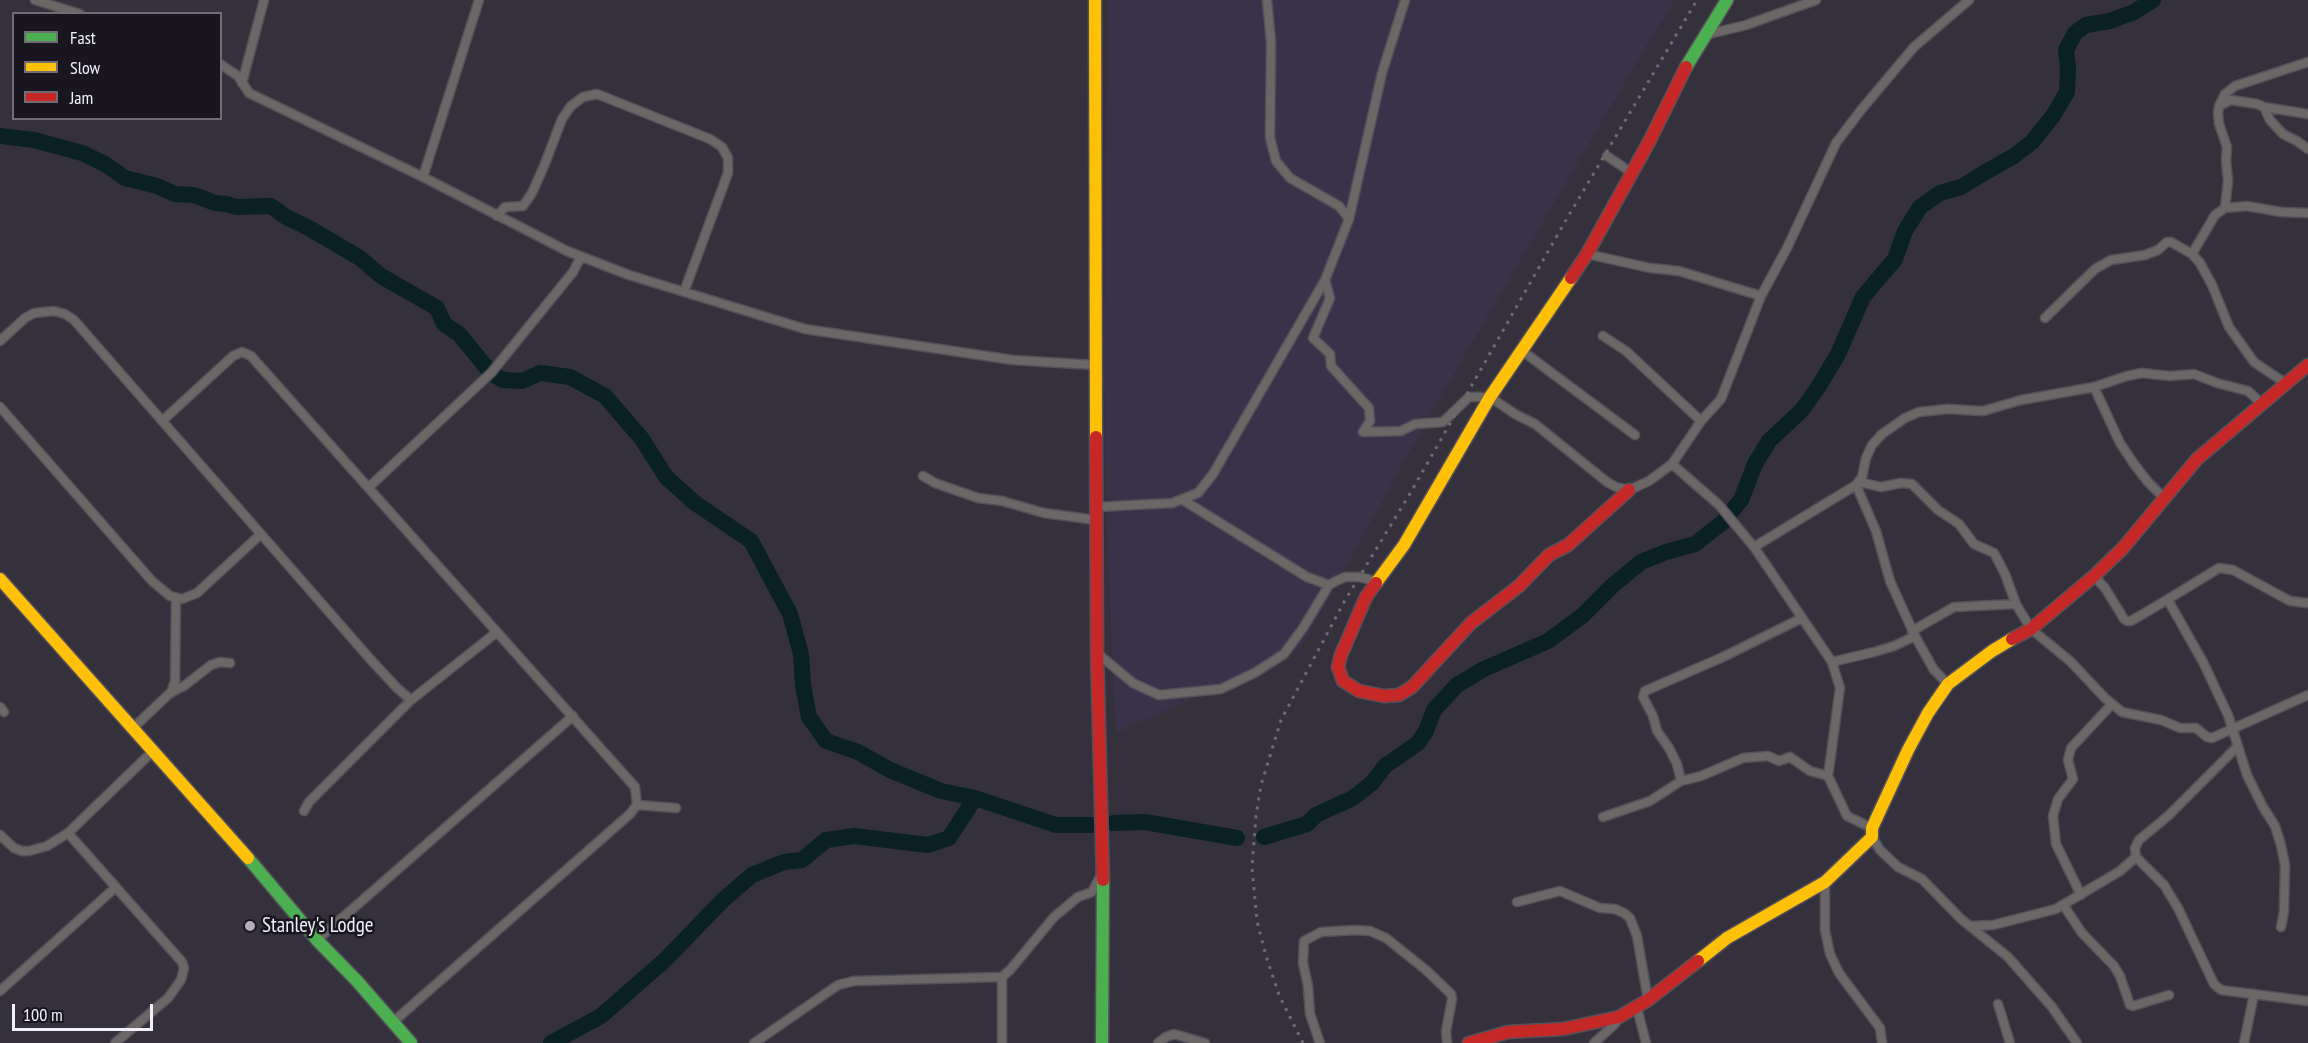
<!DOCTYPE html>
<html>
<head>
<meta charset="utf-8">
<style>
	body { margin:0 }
	#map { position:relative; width:2308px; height:1043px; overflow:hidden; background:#34313c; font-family:"PT Sans Narrow",sans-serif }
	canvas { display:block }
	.legend { position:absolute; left:12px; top:12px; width:210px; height:108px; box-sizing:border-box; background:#191620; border:2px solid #706d78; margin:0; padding:8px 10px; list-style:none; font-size:18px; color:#f2effc }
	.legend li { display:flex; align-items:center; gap:12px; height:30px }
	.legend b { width:30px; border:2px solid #706d78 }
	.scale { position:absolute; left:12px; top:1004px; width:141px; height:27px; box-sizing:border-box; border:3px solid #f2effc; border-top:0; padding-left:8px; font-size:18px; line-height:21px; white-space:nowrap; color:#f2effc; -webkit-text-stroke:4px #191620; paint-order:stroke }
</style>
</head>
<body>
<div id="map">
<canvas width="2308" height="1043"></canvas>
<ul class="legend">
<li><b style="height:8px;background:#4caf50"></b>Fast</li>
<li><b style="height:8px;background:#ffc107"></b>Slow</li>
<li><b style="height:8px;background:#c62828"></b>Jam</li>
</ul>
<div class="scale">100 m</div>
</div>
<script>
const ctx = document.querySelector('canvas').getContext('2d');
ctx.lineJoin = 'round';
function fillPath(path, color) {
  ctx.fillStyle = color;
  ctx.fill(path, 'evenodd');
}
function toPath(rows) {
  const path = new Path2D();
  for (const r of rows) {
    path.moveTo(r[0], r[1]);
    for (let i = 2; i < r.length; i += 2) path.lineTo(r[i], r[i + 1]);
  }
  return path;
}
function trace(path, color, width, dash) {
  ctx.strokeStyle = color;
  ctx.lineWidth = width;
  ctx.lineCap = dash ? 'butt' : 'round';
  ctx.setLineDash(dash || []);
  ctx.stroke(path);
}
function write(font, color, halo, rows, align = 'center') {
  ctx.font = font + ' "PT Sans Narrow",sans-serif';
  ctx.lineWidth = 5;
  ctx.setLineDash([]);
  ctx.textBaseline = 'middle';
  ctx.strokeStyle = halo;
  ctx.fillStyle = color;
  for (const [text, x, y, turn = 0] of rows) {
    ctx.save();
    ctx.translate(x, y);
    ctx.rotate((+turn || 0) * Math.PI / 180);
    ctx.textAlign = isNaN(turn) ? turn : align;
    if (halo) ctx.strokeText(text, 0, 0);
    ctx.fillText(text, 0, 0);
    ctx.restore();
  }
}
fillPath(toPath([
	[1108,0,1675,0,1649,41,1432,411,1301,648,1116,733,1107,537,1104,353]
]), '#3a324b');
trace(toPath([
	[0,136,34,140,82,153,105,164,125,178,157,186,175,194,194,195,215,203,227,204,236,207,271,206,286,217,307,227,360,258,381,276,437,308,444,324,459,334,491,373,503,380,522,381,540,373,570,377,605,396,642,439,666,477,695,503,751,541,790,614,801,654,803,685,809,717,826,741,858,752,890,770,941,791,975,798,1056,825,1091,825],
	[1113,823,1145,822,1237,838],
	[1264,837,1307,824,1316,815,1353,798,1372,783,1385,766,1418,743,1426,731,1434,710,1457,685,1484,669,1548,641,1582,616,1612,586,1641,562,1666,552,1695,544,1723,522,1741,500,1755,464,1769,441,1802,410,1819,386,1838,354,1863,297,1895,259,1905,231,1920,207,1940,193,1961,187,1984,173,2014,156,2032,142,2053,116,2067,92,2068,68,2066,50,2075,33,2086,25,2110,21,2134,12,2153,0],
	[551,1043,601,1016,665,960,723,900,752,875,784,862,802,860,826,840,854,836,928,845,949,838,975,798]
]), '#092025', 16);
const street = toPath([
	[35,0,80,14],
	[1267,0,1271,42,1270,138,1276,161,1290,178,1339,206,1349,219],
	[1705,35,1746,25,1816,0],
	[220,64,238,76,249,93,423,177,567,251,629,275,805,329,1013,360,1095,365],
	[242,83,264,0],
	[2219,106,2231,100,2257,104,2264,107,2270,120,2283,134,2297,141,2308,149],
	[2264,107,2308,114],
	[1607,156,1632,173],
	[423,177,479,0],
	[2225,208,2228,181,2226,160,2227,147,2219,124,2218,113,2219,106,2225,94,2235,86,2308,62],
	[497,216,505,207,523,206,532,193,544,166,562,119,571,106,583,97,597,94,710,139,722,147,728,158,728,173,684,292],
	[1587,254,1650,268,1679,271,1761,296],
	[2192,254,2215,215,2225,208,2247,206,2281,212,2308,213],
	[1325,280,1330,298,1313,338,1330,354,1331,366,1369,408,1370,421,1363,432,1401,431,1415,424,1443,422,1469,397,1490,397,1515,414,1535,424,1607,482,1616,487,1629,490,1649,481,1672,464,1701,421,1721,399,1761,296,1787,248,1836,143,1861,110,1914,47,1969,0],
	[2045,318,2095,269,2111,260,2145,255,2158,250,2167,242,2171,242,2192,254,2200,263,2212,285,2229,327,2254,362,2285,383],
	[1603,336,1626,351,1701,421],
	[0,341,25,318,34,313,54,311,65,314,74,320,371,660,397,688,411,700,497,632],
	[1521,350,1635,435],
	[2094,387,2120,443,2134,464,2148,482,2165,499],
	[0,407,152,581,170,596,182,599,197,593,261,534],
	[162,421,233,356,242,352,251,356,635,787,637,805,630,814,393,1022],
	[1672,464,1719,505,1754,547,1832,662,1840,688,1828,776,1847,816,1872,828],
	[923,476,935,483,978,498,1002,501,1044,513,1096,520],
	[1859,482,1881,487,1901,483,1912,484,1938,510,1959,524,1974,544,1994,553,2005,574,2016,604,2031,629,2070,661,2105,698,2122,712,2161,720,2180,728,2196,728,2207,737,2212,738,2308,695],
	[1856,485,1876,531,1890,581,1915,636,1934,670,1948,684],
	[369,487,491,373,573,272,581,257],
	[1183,500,1307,577,1329,585],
	[1096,507,1172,503,1198,493,1213,474,1325,280,1349,219,1382,73,1405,0],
	[1754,547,1856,485,1862,477,1866,458,1872,445,1882,434,1905,418,1919,412,1948,409,1983,411,2021,400,2094,387,2127,376,2142,373,2170,376,2194,374,2217,383,2248,391,2261,403],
	[2094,576,2105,588,2124,619,2127,621,2131,621,2165,601,2169,602,2203,662,2228,715,2247,775,2263,807,2275,826,2281,845,2285,865,2284,911,2281,927],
	[2165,601,2219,568,2233,570,2290,601,2308,603],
	[1912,631,1954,607,2016,604],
	[1097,653,1133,683,1159,695,1221,689,1256,672,1284,654,1303,628,1329,585,1336,581,1345,577,1359,577,1376,581],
	[1832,662,1874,652,1894,646,1915,636],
	[171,693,175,681,176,598],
	[0,707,4,712],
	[132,729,170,693,184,686,211,665,220,662,230,663],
	[1681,781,1677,764,1669,748,1657,731,1653,716,1643,697,1645,691,1723,657,1802,618],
	[637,805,676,808],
	[304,811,309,802,411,700],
	[1603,817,1650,801,1681,781,1701,776,1743,758,1768,756,1779,761,1790,757,1810,771,1828,776],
	[68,833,182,962,184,968,181,980,168,998,115,1043],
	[0,835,14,848,22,851,29,851,47,846,68,833,152,752],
	[1872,837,1880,850,1898,867,1922,879,1961,919,2008,957,2052,1007,2077,1043],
	[2136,857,2164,885,2178,908,2214,984,2221,990,2308,1001],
	[1825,882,1825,930,1830,954,1839,973,1880,1028,1882,1043],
	[2081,895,2056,844,2053,816,2058,799,2073,779,2068,760,2071,748,2112,704],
	[1517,902,1560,891,1600,908,1615,909,1624,913,1630,918,1637,936,1648,1000],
	[2064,906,2082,933,2114,966,2120,976,2130,1005,2133,1006,2169,995],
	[1972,926,1993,925,2056,909,2120,871,2136,857,2135,848,2139,840,2168,816,2237,747],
	[317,940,573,716],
	[0,991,116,887],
	[1998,1004,2010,1043],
	[1637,1008,1646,1043],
	[754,1043,838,985,854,981,1002,977,1010,970,1054,917,1078,897,1092,892,1102,873],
	[1002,1043,1002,977],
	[1158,1043,1166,1037,1174,1034,1205,1043],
	[1320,1043,1310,1014,1308,986,1303,963,1304,941,1321,932,1355,930,1370,931,1386,938,1426,970,1451,994,1452,999,1446,1031,1447,1043],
	[1594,1043,1615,1024,1619,1017],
	[2244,1043,2254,994]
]);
const fast = toPath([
	[1686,67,1727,0],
	[248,858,317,940,357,981,411,1043],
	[1102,1043,1103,880]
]);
const slow = toPath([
	[1095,0,1096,437],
	[0,579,248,858],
	[1376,583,1404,545,1490,397,1571,278],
	[1698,961,1727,938,1825,882,1872,837,1872,828,1908,750,1928,713,1948,684,1992,651,2012,639]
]);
const jam = toPath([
	[1571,278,1587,254,1649,142,1686,67],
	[1096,437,1097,653,1103,880],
	[1376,583,1366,597,1341,655,1338,667,1343,681,1359,691,1384,696,1399,695,1412,687,1471,623,1519,586,1549,555,1568,545,1629,490],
	[2012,639,2031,629,2094,576,2123,548,2197,459,2308,365],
	[1469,1043,1508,1032,1563,1029,1619,1017,1648,1000,1698,961]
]);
trace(street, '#53505a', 11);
trace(fast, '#53505a', 15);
trace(slow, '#53505a', 15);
trace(jam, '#53505a', 15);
trace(street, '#6a6766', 8);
trace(fast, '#4caf50', 12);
trace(slow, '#ffc107', 12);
trace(jam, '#c62828', 12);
trace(toPath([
	[1303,1043,1279,995,1266,956,1257,921,1252,868,1256,816,1261,785,1281,720,1344,602,1411,492,1566,220,1697,0]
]), '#6f6c70', 3, [3, 6]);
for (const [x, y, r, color] of [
	[250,926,6,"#b0acb9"]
]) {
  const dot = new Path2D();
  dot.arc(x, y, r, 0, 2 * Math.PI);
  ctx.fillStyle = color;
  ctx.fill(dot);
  trace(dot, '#191620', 2);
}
write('21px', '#f2effc', '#191620', [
	["Stanley's Lodge",262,926]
], 'left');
</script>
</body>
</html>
